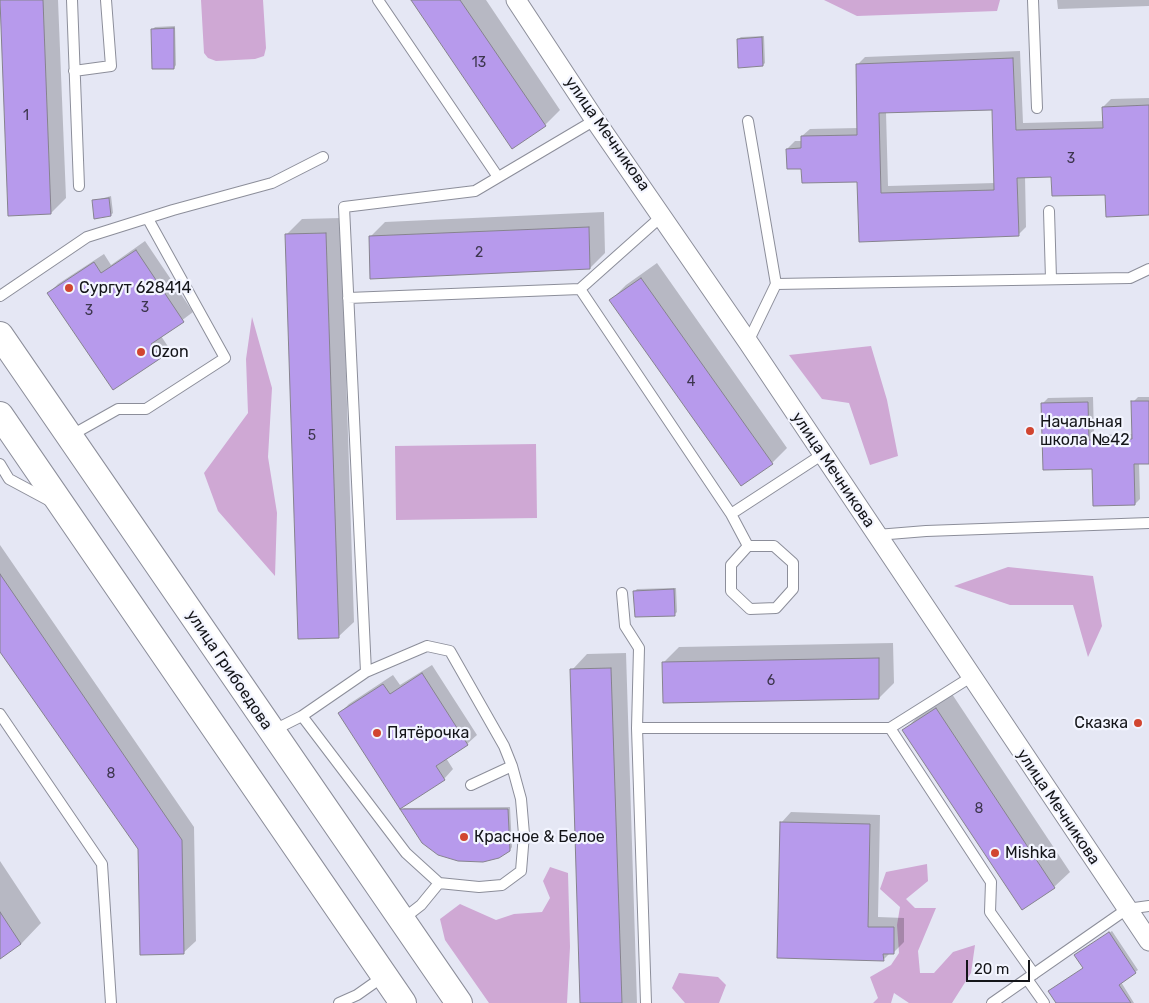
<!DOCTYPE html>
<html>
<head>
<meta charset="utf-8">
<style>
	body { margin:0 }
	#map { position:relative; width:1149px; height:1003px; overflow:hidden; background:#e5e7f4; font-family:Rubik,sans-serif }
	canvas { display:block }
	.scale { position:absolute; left:966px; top:960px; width:64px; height:22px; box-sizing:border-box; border:2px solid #141519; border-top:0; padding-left:6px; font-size:15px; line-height:18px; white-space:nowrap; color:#141519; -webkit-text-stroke:4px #f3f5ff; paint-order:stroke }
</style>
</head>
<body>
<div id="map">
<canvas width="1149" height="1003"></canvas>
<div class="scale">20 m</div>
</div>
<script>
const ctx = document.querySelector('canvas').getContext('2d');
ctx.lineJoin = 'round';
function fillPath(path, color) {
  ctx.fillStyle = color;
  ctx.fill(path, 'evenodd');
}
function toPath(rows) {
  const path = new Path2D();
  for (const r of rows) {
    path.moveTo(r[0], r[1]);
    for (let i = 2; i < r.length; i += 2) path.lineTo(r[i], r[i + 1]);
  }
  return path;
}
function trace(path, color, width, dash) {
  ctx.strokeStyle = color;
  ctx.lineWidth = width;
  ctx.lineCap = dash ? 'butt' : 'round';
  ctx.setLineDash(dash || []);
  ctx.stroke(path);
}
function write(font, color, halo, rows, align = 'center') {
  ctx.font = font + ' Rubik,sans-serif';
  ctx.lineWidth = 4.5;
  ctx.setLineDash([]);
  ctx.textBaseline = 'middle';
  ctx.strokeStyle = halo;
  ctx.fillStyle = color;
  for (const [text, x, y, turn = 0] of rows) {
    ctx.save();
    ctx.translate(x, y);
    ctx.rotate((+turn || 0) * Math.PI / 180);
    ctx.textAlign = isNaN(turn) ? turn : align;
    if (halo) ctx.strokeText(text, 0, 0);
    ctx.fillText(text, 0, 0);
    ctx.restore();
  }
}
fillPath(toPath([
	[201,0,263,0,266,48,264,56,255,59,216,61,208,58,204,53],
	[824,0,1000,0,997,11,857,16],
	[252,317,272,388,268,457,277,513,275,576,218,511,204,473,248,413,246,359],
	[871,346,887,400,898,456,870,465,849,403,822,399,789,355],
	[536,444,537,518,396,520,395,446],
	[1008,567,1093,576,1102,626,1088,657,1073,605,1010,605,954,586],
	[927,864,928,881,906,899,915,908,936,908,918,951,920,973,934,973,953,952,975,945,971,973,952,1003,909,1003,894,993,891,1003,873,1003,878,998,870,977,891,965,899,953,897,925,900,907,880,889,886,872],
	[550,867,568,873,570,947,567,1003,489,1003,445,940,440,919,460,904,496,920,514,914,542,912,550,898,543,881],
	[679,973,718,977,726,985,719,1003,685,1003,672,988]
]), '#cfa8d4');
fillPath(toPath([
	[1,0,58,0,66,198,51,213],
	[413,0,486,0,560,110,545,125],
	[1057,0,1149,0,1149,6,1058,9],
	[175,26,176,65,174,68,153,29,155,27],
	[764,36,765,63,763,65,738,39,741,37],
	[1020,51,1023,123,1104,121,1103,107,1111,99,1149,98,1149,214,1106,194,1052,176,1025,176,1026,227,1018,235,860,240,858,181,802,168,787,149,795,141,802,141,802,136,810,129,858,128,858,64,865,57],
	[993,109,995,183,888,186,886,112],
	[111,196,113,213,111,215,93,201],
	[604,212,605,253,590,268,370,237,385,222],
	[341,218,354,622,338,637,287,234,302,219],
	[145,241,193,312,161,336,169,348,160,357,49,293,58,284,104,254,111,265],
	[657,263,787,448,772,463,611,300,626,285],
	[1093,397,1094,435,1133,434,1133,402,1138,397,1149,397,1149,462,1139,463,1140,499,1135,504,1093,467,1043,403,1048,398],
	[0,545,194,827,196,941,183,953,139,848,0,649],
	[676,588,677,612,675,614,634,592,637,589],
	[893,643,894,683,879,698,664,662,679,647],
	[626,653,637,1003,582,1003,572,670,587,654],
	[432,665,477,735,467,744,446,758,453,769,444,779,340,713,349,704,393,675,400,685],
	[952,694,1070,872,1054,887,1022,909,904,731,919,715],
	[510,807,512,847,510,850,402,810,404,808],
	[791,812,880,815,878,917,904,918,904,942,893,953,890,953,883,960,781,823],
	[0,861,41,923,21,944,0,957],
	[1112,931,1138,970,1121,982,1134,1003,1057,1003,1084,968,1078,953]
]), '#0003');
const building = toPath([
	[0,0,43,0,51,214,8,216,0,0],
	[411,0,460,0,546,126,512,149,411,0],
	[174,28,174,69,152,69,151,29,174,28],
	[762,37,763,66,738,68,737,39,762,37],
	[1013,58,1016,130,1103,128,1102,107,1149,105,1149,215,1106,217,1105,195,1052,196,1051,177,1017,178,1019,236,859,242,857,182,802,183,801,169,787,169,786,149,801,148,801,136,857,135,856,64,1013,58],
	[992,110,994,190,881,193,879,113,992,110],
	[109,198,111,216,94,219,92,200,109,198],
	[589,227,590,269,370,279,369,236,589,227],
	[326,233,339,638,298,639,285,234,326,233],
	[136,250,184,322,151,344,161,358,113,390,47,293,94,262,101,273,136,250],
	[641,278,773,464,741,486,609,300,641,278],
	[1131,401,1149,401,1149,464,1134,464,1135,505,1093,506,1092,469,1043,470,1041,403,1088,402,1089,440,1132,439,1131,401],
	[0,574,182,840,184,954,140,955,138,849,0,652,0,574],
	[674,589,675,616,635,617,633,591,674,589],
	[879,658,879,699,663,703,662,662,879,658],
	[611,668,622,1003,580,1003,570,669,611,668],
	[422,673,468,745,436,766,445,780,400,809,338,713,383,684,390,694,422,673],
	[936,708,1055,888,1022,910,902,730,936,708],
	[400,809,508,809,510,851,499,858,483,862,458,861,438,855,422,843,400,809],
	[780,822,870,824,868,927,894,927,894,954,883,954,884,961,777,958,780,822],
	[0,912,21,944,0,959,0,912],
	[1109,932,1136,973,1119,985,1131,1003,1056,1003,1048,991,1083,968,1074,955,1109,932]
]);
fillPath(building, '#b79aec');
trace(building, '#86838e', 1);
const lane = toPath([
	[72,0,79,186],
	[378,0,498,177],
	[1033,0,1037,108],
	[74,71,111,66,106,0],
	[748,121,776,284,748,342],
	[1049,211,1051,279],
	[776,284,1130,278,1149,269],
	[580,289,663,215],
	[0,296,87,237,173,210,272,183,323,157],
	[348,298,580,289,731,514,748,546],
	[70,436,118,409,146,409,225,358,148,219],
	[0,464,9,479,50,501],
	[731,514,823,454],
	[877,535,926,531,1149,523],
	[748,546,774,546,793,563,793,589,776,608,750,609,731,591,731,565,748,546],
	[622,593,625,626,639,648,637,728,646,1003],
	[427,646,450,651,504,746,512,766,521,799,524,834,521,871,502,885,479,887,439,883,406,853,302,716,366,672,427,646],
	[366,672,344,207,475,191,595,120],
	[0,714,102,864,111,1003],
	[637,728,890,728,991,882,990,912,1034,974],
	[890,728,971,677],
	[272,731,302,716],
	[471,785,512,766],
	[403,919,421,905,439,883],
	[1027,979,1044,1003],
	[339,1003,357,995,384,976],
	[992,1003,1127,909,1149,906]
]);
const street = toPath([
	[516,0,595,120,748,342,1149,941]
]);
const secondary = toPath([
	[0,335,459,1003],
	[0,415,403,1003]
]);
trace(lane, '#8c8e9a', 12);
trace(street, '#8c8e9a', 21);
trace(secondary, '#8c8e9a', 28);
trace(lane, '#fff', 10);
trace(street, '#fff', 19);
trace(secondary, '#fff', 26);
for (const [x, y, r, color] of [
	[69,288,5,"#d14530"],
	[141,352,5,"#d14530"],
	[1030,431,5,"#d14530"],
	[1138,723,5,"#d14530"],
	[377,733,5,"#d14530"],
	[464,837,5,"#d14530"],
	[995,853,5,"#d14530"]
]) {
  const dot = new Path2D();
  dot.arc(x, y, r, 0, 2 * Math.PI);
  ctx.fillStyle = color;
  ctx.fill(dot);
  trace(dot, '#f3f5ff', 2);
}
write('14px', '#3d364e', null, [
	["13",479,63],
	["1",26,116],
	["3",1071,159],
	["2",479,253],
	["3",145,308],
	["3",89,311],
	["4",691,382],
	["5",312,436],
	["6",771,681],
	["8",111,774],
	["8",979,809]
]);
write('16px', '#141519', '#f3f5ff', [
	["улица Мечникова",607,134,55],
	["улица Мечникова",833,470,56],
	["улица Грибоедова",229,670,56],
	["улица Мечникова",1058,807,56]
]);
write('16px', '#141519', '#f3f5ff', [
	["Сургут 628414",79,288],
	["Ozon",151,352],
	["Начальная",1040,422],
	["школа №42",1040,440],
	["Сказка",1128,723,"right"],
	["Пятёрочка",387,733],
	["Красное & Белое",474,837],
	["Mishka",1005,853]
], 'left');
</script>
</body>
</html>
